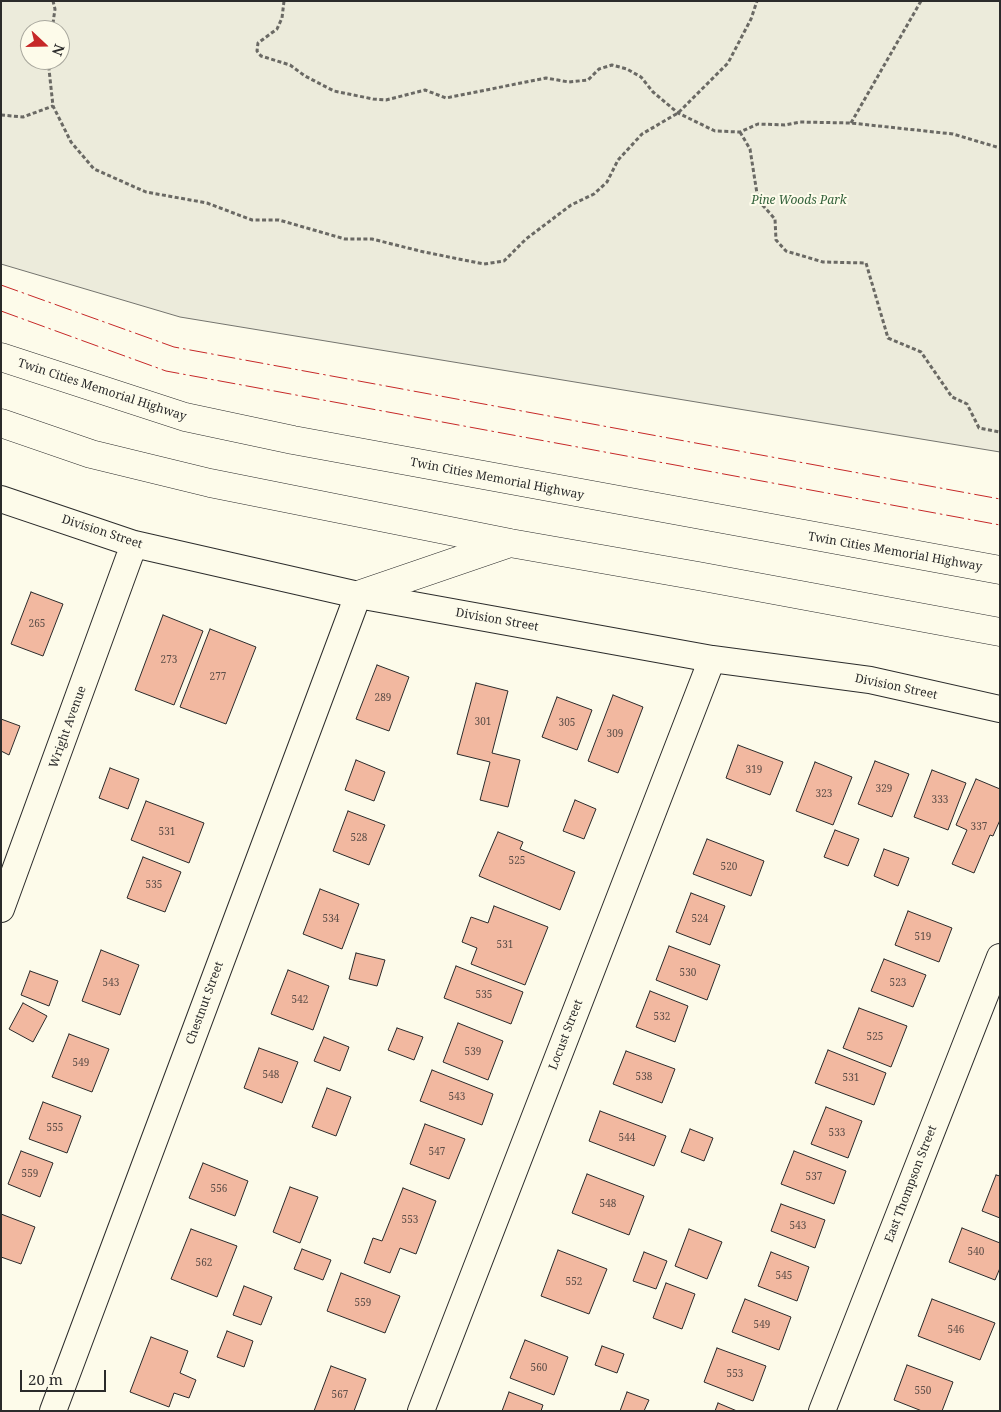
<!DOCTYPE html>
<html>
<head>
<meta charset="utf-8">
<style>
	body { margin:0 }
	#map { position:relative; width:1001px; height:1412px; overflow:hidden; background:#fdfbea; font-family:"Noto Serif",serif }
	canvas { display:block }
	.frame { position:absolute; inset:0; border:2px solid #2b2b2b; pointer-events:none }
	.north { position:absolute; left:20px; top:20px; width:50px; height:50px; box-sizing:border-box; background:#fdfbea; border:1px solid #a9a89e; border-radius:50%; rotate:111deg; font-size:14px; font-weight:700; line-height:20px; text-align:center; color:#2b2b2b }
	.north::after { content:''; display:block; margin:auto; width:18px; height:22px; background:#c62828; clip-path:polygon(50% 0,100% 100%,50% 72%,0 100%) }
	.scale { position:absolute; left:20px; top:1370px; width:86px; height:22px; box-sizing:border-box; border:2px solid #2b2b2b; border-top:0; padding-left:6px; font-size:15px; line-height:18px; white-space:nowrap; color:#2b2b2b; -webkit-text-stroke:4px #fdfbea; paint-order:stroke }
</style>
</head>
<body>
<div id="map">
<canvas width="1001" height="1412"></canvas>
<div class="frame"></div>
<div class="north">N</div>
<div class="scale">20 m</div>
</div>
<script>
const ctx = document.querySelector('canvas').getContext('2d');
ctx.lineJoin = 'round';
function fillPath(path, color) {
  ctx.fillStyle = color;
  ctx.fill(path, 'evenodd');
}
function toPath(rows) {
  const path = new Path2D();
  for (const r of rows) {
    path.moveTo(r[0], r[1]);
    for (let i = 2; i < r.length; i += 2) path.lineTo(r[i], r[i + 1]);
  }
  return path;
}
function trace(path, color, width, dash) {
  ctx.strokeStyle = color;
  ctx.lineWidth = width;
  ctx.lineCap = dash ? 'butt' : 'round';
  ctx.setLineDash(dash || []);
  ctx.stroke(path);
}
function write(font, color, halo, rows, align = 'center') {
  ctx.font = font + ' "Noto Serif",serif';
  ctx.lineWidth = 4;
  ctx.setLineDash([]);
  ctx.textBaseline = 'middle';
  ctx.strokeStyle = halo;
  ctx.fillStyle = color;
  for (const [text, x, y, turn = 0] of rows) {
    ctx.save();
    ctx.translate(x, y);
    ctx.rotate((+turn || 0) * Math.PI / 180);
    ctx.textAlign = isNaN(turn) ? turn : align;
    if (halo) ctx.strokeText(text, 0, 0);
    ctx.fillText(text, 0, 0);
    ctx.restore();
  }
}
const green = toPath([
	[1,1,1000,1,1000,452,180,317,1,264,1,1],
	[30,30,60,30,60,60,30,60,30,30]
]);
fillPath(green, '#ecebdb');
trace(green, '#74746e', 1);
const building = toPath([
	[31,592,63,604,43,656,11,644,31,592],
	[163,615,203,631,174,705,135,690,163,615],
	[210,629,256,647,226,724,180,707,210,629],
	[377,665,409,677,389,731,356,719,377,665],
	[476,683,508,691,492,753,520,760,508,807,480,800,490,762,457,754,476,683],
	[613,695,643,707,618,773,588,761,613,695],
	[557,697,592,710,577,750,542,737,557,697],
	[1,719,20,726,9,755,1,751,1,719],
	[738,745,783,762,770,795,726,778,738,745],
	[356,760,385,772,374,801,345,790,356,760],
	[875,761,909,774,892,817,858,804,875,761],
	[815,762,852,777,833,825,796,811,815,762],
	[110,768,139,779,128,809,99,798,110,768],
	[932,770,966,783,948,830,914,817,932,770],
	[976,779,1000,789,1000,820,993,836,990,835,974,873,952,864,967,830,956,825,976,779],
	[575,800,596,809,584,839,563,831,575,800],
	[146,801,204,823,189,863,131,840,146,801],
	[348,811,385,825,369,865,333,851,348,811],
	[835,830,859,839,848,866,824,857,835,830],
	[498,832,523,842,520,849,575,872,560,910,479,876,498,832],
	[707,839,764,861,751,896,693,874,707,839],
	[884,849,909,858,898,886,874,876,884,849],
	[143,857,181,872,165,912,127,898,143,857],
	[320,889,359,904,342,949,303,934,320,889],
	[691,893,725,906,710,945,676,932,691,893],
	[494,906,548,927,525,985,471,964,477,948,462,942,471,917,488,923,494,906],
	[908,911,952,928,939,962,895,945,908,911],
	[669,946,720,965,707,1000,656,980,669,946],
	[101,950,139,965,120,1015,82,1001,101,950],
	[356,953,385,960,377,986,349,979,356,953],
	[884,959,926,975,913,1007,871,991,884,959],
	[456,966,523,992,511,1024,444,998,456,966],
	[288,970,329,986,313,1030,271,1014,288,970],
	[30,971,58,981,49,1006,21,995,30,971],
	[650,991,688,1006,675,1042,636,1027,650,991],
	[23,1003,47,1016,33,1042,9,1029,23,1003],
	[859,1008,907,1026,891,1067,843,1048,859,1008],
	[458,1023,503,1041,488,1080,443,1062,458,1023],
	[397,1028,423,1037,414,1060,388,1050,397,1028],
	[69,1034,109,1049,92,1092,52,1077,69,1034],
	[324,1037,349,1047,340,1071,314,1061,324,1037],
	[259,1048,298,1062,282,1103,244,1088,259,1048],
	[828,1050,886,1073,874,1105,815,1083,828,1050],
	[626,1051,675,1069,662,1103,613,1084,626,1051],
	[432,1070,493,1094,482,1125,420,1101,432,1070],
	[327,1088,351,1097,336,1136,312,1127,327,1088],
	[43,1102,81,1116,67,1153,29,1139,43,1102],
	[826,1107,862,1121,848,1158,811,1144,826,1107],
	[600,1111,666,1136,654,1166,589,1141,600,1111],
	[425,1124,465,1139,449,1179,410,1164,425,1124],
	[690,1129,713,1138,704,1161,681,1152,690,1129],
	[21,1151,53,1163,40,1197,8,1184,21,1151],
	[794,1151,846,1171,834,1204,781,1184,794,1151],
	[203,1163,248,1181,235,1216,189,1198,203,1163],
	[587,1174,644,1196,629,1235,572,1213,587,1174],
	[996,1175,1000,1176,1000,1218,982,1211,996,1175],
	[290,1187,318,1197,300,1243,273,1232,290,1187],
	[403,1188,436,1201,416,1254,400,1248,390,1273,364,1263,373,1238,382,1241,403,1188],
	[781,1204,825,1220,815,1248,771,1231,781,1204],
	[1,1214,35,1227,21,1264,1,1257,1,1214],
	[962,1228,1000,1243,1000,1268,995,1280,949,1262,962,1228],
	[191,1229,237,1246,217,1297,171,1279,191,1229],
	[689,1229,722,1242,707,1279,675,1266,689,1229],
	[302,1249,331,1260,323,1280,294,1269,302,1249],
	[558,1250,607,1269,589,1314,541,1296,558,1250],
	[644,1252,667,1261,656,1289,633,1281,644,1252],
	[771,1252,809,1267,797,1301,758,1286,771,1252],
	[341,1273,400,1296,385,1333,327,1311,341,1273],
	[666,1283,695,1294,682,1329,653,1318,666,1283],
	[244,1286,272,1297,261,1325,233,1315,244,1286],
	[745,1299,791,1317,779,1350,732,1332,745,1299],
	[932,1299,995,1323,980,1360,918,1336,932,1299],
	[227,1331,253,1341,244,1367,217,1357,227,1331],
	[151,1337,188,1351,180,1373,196,1380,189,1398,174,1393,169,1407,130,1392,151,1337],
	[525,1340,568,1357,554,1395,510,1378,525,1340],
	[602,1346,624,1354,617,1373,595,1365,602,1346],
	[717,1348,766,1366,753,1401,704,1382,717,1348],
	[907,1365,953,1382,942,1411,922,1411,894,1400,907,1365],
	[331,1366,366,1379,354,1411,314,1411,331,1366],
	[509,1392,543,1405,541,1411,502,1411,509,1392],
	[627,1392,649,1400,644,1411,620,1411,627,1392],
	[718,1403,737,1411,715,1411,718,1403]
]);
fillPath(building, '#f2b8a0');
trace(building, '#2b2b2b', 1);
const minor = toPath([
	[1,499,134,544,358,595,712,659,870,680,1000,709],
	[1,909,134,544],
	[53,1411,358,595],
	[421,1411,712,659],
	[822,1411,1000,957]
]);
const primary = toPath([
	[1,357,185,417,293,440,1000,570],
	[1,423,91,454,210,483,510,543,698,576,1000,632],
	[358,595,510,543]
]);
trace(minor, '#2b2b2b', 28);
trace(primary, '#2b2b2b', 29);
trace(toPath([
	[284,1,282,18,277,29,258,43,257,51,261,56,290,65,305,76,334,91,373,99,386,100,425,90,446,98,546,78,569,82,588,80,599,69,612,65,627,69,641,77,653,92,678,113,715,131,740,132,758,124,785,125,800,122,851,123,953,134,1000,148],
	[52,30,55,9,53,1],
	[48,60,53,106,71,142,94,169,146,192,207,203,252,220,279,220,345,239,372,239,424,252,484,264,504,261,526,239,571,205,594,194,607,182,618,160,642,134,678,113,728,63,751,19,757,1],
	[1,115,23,117,53,106],
	[851,123,921,1],
	[740,132,750,149,758,200,775,219,776,240,786,251,823,262,866,263,888,338,921,352,952,397,967,404,979,428,1000,432]
]), '#6a6964', 3, [4, 2.5]);
trace(minor, '#fdfbea', 26);
trace(primary, '#fdfbea', 28);
trace(toPath([
	[1,285,174,347,1000,499],
	[1,311,166,371,1000,525]
]), '#c62828', 1, [18, 4, 2.5, 4]);
write('10px', '#5d4e48', null, [
	["265",37,624],
	["273",169,660],
	["277",218,677],
	["289",383,698],
	["301",483,722],
	["305",567,723],
	["309",615,734],
	["319",754,770],
	["329",884,789],
	["323",824,794],
	["333",940,800],
	["337",979,827],
	["531",167,832],
	["528",359,838],
	["525",517,861],
	["520",729,867],
	["535",154,885],
	["534",331,919],
	["524",700,919],
	["519",923,937],
	["531",505,945],
	["530",688,973],
	["543",111,983],
	["523",898,983],
	["535",484,995],
	["542",300,1000],
	["532",662,1017],
	["525",875,1037],
	["539",473,1052],
	["549",81,1063],
	["548",271,1075],
	["538",644,1077],
	["531",851,1078],
	["543",457,1097],
	["555",55,1128],
	["533",837,1133],
	["544",627,1138],
	["547",437,1152],
	["559",30,1174],
	["537",814,1177],
	["556",219,1189],
	["548",608,1204],
	["553",410,1220],
	["543",798,1226],
	["540",976,1252],
	["562",204,1263],
	["545",784,1276],
	["552",574,1282],
	["559",363,1303],
	["549",762,1325],
	["546",956,1330],
	["560",539,1368],
	["553",735,1374],
	["550",923,1391],
	["567",340,1395]
]);
write('italic 12px', '#34623c', '#fdfbea', [
	["Pine Woods Park",799,201]
]);
write('12px', '#2b2b2b', '#fdfbea', [
	["Twin Cities Memorial Highway",102,390,18],
	["Twin Cities Memorial Highway",497,479,11],
	["Division Street",102,532,18],
	["Twin Cities Memorial Highway",895,552,10],
	["Division Street",497,620,10],
	["Division Street",896,687,12],
	["Wright Avenue",68,727,-70],
	["Chestnut Street",205,1003,-70],
	["Locust Street",566,1035,-69],
	["East Thompson Street",911,1184,-69]
]);
</script>
</body>
</html>
